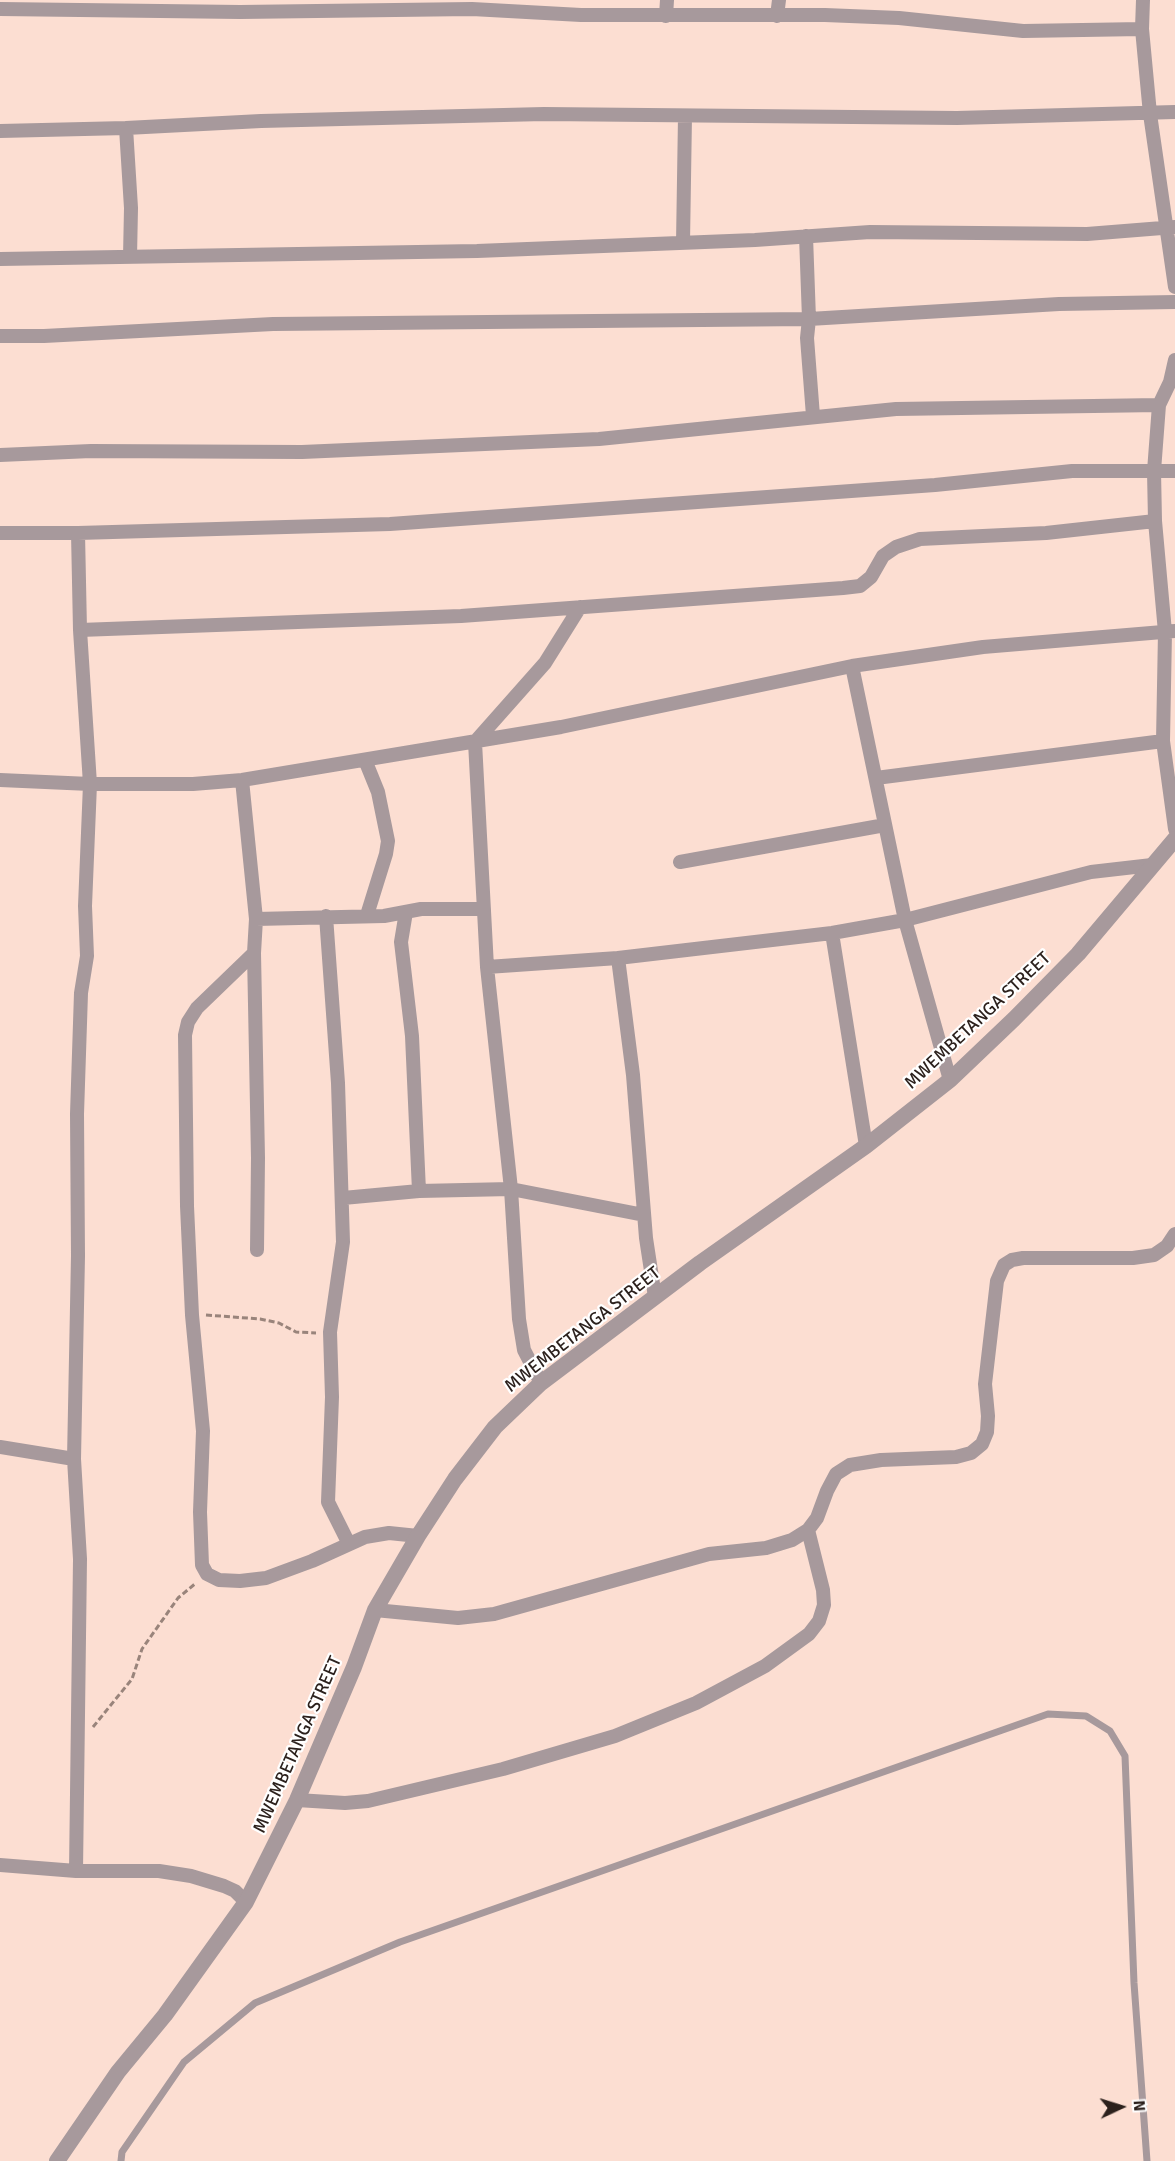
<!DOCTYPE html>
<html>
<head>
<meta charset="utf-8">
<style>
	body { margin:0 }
	#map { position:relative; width:1175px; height:2161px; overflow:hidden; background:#fcded2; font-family:Signika,sans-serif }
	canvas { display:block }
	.north { position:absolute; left:1091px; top:2077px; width:60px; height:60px; -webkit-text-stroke:4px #fff; paint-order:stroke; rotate:86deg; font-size:16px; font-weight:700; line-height:24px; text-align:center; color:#2c211d }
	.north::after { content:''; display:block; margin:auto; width:21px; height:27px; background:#2c211d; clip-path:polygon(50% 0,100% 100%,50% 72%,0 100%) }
</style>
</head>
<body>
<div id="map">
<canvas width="1175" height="2161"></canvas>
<div class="north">N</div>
</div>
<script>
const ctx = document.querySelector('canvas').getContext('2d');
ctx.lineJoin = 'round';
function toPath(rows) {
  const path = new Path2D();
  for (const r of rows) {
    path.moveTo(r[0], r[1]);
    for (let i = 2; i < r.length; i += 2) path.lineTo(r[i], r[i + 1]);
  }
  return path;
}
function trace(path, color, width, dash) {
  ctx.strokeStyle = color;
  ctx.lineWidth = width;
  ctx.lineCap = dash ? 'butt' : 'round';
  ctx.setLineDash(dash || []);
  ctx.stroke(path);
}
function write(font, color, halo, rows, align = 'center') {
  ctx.font = font + ' Signika,sans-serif';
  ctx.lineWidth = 4.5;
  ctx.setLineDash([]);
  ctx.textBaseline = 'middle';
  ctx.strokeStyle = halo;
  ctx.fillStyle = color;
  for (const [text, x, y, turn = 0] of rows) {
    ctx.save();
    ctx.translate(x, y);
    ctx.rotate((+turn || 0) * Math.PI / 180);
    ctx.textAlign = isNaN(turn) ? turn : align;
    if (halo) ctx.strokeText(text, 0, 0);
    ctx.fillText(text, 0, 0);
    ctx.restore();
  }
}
trace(toPath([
	[206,1315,260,1319,279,1323,296,1332,316,1333],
	[93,1727,132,1679,142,1649,178,1598,196,1583]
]), '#99847b', 3, [6, 3]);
trace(toPath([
	[121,2161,122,2152,184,2062,255,2003,400,1942,1048,1714,1086,1716,1110,1731,1125,1756,1134,1983,1147,2161]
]), '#a7999c', 7);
trace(toPath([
	[1143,0,1142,29,1150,114,1175,287],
	[0,9,240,12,472,9,581,15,825,15,899,18,1023,31,1142,29],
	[666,16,667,0],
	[777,16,779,0],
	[126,128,131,208,130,257],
	[0,131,126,128,261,121,544,114,957,118,1175,112],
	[806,236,809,319,807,338,813,416],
	[683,243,685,116],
	[0,259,477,251,755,240,870,232,1087,234,1175,227],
	[0,336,44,336,273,324,809,319,1059,304,1175,302],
	[1175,360,1170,382,1159,405,1154,471,1155,521,1165,632,1163,741,1175,829],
	[0,455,91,451,302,452,599,439,896,409,1159,405],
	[0,533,78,533,390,524,935,485,1072,471,1175,471],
	[80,630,461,616,843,588,860,586,871,577,883,556,896,547,920,539,1046,533,1155,521],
	[852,666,905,920,950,1080],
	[365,760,378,792,388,841,386,854,367,915],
	[876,778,1163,741],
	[0,780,90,784,193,784,242,780,561,727,852,666,983,647,1175,631],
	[242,780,256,919,254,953,258,1158,257,1250],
	[680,862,885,825],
	[406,912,401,942,412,1036,419,1191],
	[326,916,338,1083,343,1242,330,1332,332,1397,328,1502,349,1544],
	[256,919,384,916,421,909,484,909],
	[832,933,866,1146],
	[254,953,197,1008,188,1022,185,1035,187,1206,192,1315,203,1431,200,1512,202,1565,207,1574,219,1580,240,1581,266,1578,312,1561,365,1537,389,1533,418,1536],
	[618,958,633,1075,646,1238,655,1297],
	[487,967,618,958,832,933,905,920,1091,872,1152,865],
	[343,1198,419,1191,511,1189,644,1215],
	[541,1383,524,1350,519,1319,511,1189,487,967,475,742,545,663,580,607],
	[0,1447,74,1459],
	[375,1610,458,1618,494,1614,709,1554,766,1548,792,1540,808,1530,817,1518,827,1491,836,1474,850,1465,881,1460,956,1457,971,1453,982,1444,987,1432,988,1416,985,1384,997,1281,1004,1265,1012,1260,1023,1258,1133,1258,1154,1255,1167,1246,1175,1234],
	[297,1800,345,1803,368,1801,503,1769,615,1736,696,1703,765,1666,809,1634,819,1621,824,1605,823,1590,808,1530],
	[0,1865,76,1871,159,1871,191,1876,224,1886,235,1891,246,1902],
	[76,1871,80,1559,74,1459,78,1256,77,1114,81,993,87,956,85,906,90,784,80,630,78,533]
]), '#a7999c', 14);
trace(toPath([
	[57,2161,118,2072,165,2015,246,1902,297,1800,354,1667,375,1610,418,1536,455,1479,495,1427,541,1383,700,1263,866,1146,950,1080,1014,1019,1078,954,1175,839]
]), '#a7999c', 16);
write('18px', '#2c211d', '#fff', [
	["MWEMBETANGA STREET",978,1021,-43],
	["MWEMBETANGA STREET",583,1330,-38],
	["MWEMBETANGA STREET",298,1745,-66]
]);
</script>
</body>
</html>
